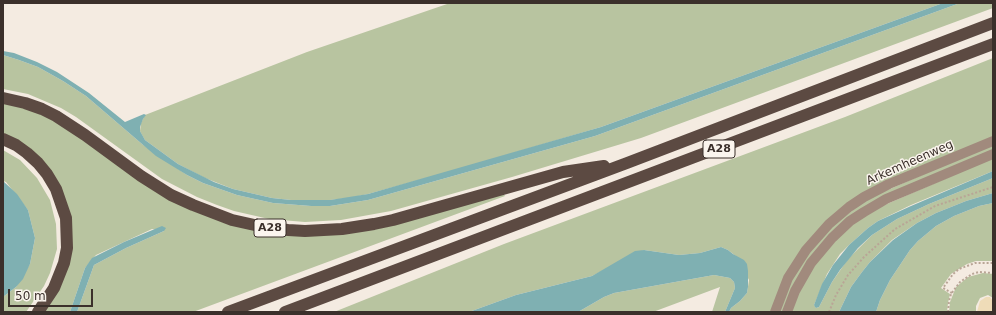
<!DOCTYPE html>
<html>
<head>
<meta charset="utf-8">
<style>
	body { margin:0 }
	#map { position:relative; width:996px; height:315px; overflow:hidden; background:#f4ebe1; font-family:"DejaVu Sans",sans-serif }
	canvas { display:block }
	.frame { position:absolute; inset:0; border:4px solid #3b302b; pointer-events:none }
	.scale { position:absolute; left:8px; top:289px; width:85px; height:18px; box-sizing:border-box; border:2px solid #3b302b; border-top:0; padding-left:5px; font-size:12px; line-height:14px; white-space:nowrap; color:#3b302b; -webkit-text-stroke:3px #fbf5ee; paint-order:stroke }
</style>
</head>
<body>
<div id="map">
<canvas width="996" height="315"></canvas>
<div class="frame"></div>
<div class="scale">50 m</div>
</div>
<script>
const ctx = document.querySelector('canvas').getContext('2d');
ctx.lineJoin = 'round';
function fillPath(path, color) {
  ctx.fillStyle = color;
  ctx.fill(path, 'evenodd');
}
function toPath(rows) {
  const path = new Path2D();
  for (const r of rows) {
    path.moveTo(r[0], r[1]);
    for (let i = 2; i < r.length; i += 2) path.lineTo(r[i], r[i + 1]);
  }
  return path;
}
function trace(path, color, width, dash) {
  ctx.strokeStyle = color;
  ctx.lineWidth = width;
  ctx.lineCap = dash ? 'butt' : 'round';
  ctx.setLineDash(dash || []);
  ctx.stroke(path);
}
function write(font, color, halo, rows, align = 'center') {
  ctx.font = font + ' "DejaVu Sans",sans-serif';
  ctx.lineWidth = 3;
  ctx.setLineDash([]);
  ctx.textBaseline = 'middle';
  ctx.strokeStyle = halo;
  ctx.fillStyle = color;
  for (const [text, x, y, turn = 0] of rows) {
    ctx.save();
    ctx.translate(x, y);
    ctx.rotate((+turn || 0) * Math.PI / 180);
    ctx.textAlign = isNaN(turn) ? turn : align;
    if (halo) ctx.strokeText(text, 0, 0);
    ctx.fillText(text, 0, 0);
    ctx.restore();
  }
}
fillPath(toPath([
	[450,3,943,3,601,127,452,171,368,194,349,198,330,200,291,200,272,198,233,189,205,178,178,164,145,140,142,135,140,131,141,123,145,115,307,52],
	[960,3,993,3,993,8,641,138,512,177,391,211,341,220,305,222,269,219,234,211,217,205,197,197,162,179,76,117,61,108,28,94,3,89,3,55,19,60,38,67,63,81,86,96,142,144,187,175,203,183,237,195,273,203,311,206,330,206,368,200,595,136],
	[993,58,993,137,834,215,770,312,729,312,731,308,740,301,747,293,749,280,737,257,728,250,721,247,700,253,679,255,644,250,592,276,516,295,469,312,334,312,504,244,845,117],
	[3,103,24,107,54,120,169,198,305,235,503,193,505,196,193,312,77,312,94,265,126,248,164,231,152,229,96,255,85,268,70,312,43,312,61,282,61,190,3,135],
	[993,144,993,151,842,224,784,312,778,312,794,272,826,231,867,199],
	[3,150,20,160,37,178,50,200,56,224,57,249,50,273,44,286,26,312,3,312,3,297,16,287,30,264,35,238,28,210,6,182,3,181],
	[993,158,993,171,911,205,878,221,868,228,849,245,840,254,827,274,814,305,816,308,819,307,832,282,848,259,872,235,897,219,929,204,993,178,993,193,966,201,936,213,917,223,892,240,870,262,862,272,851,287,839,312,791,312,795,300,814,265,846,229,873,210],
	[993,203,993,261,976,261,967,264,951,274,941,288,950,294,948,303,947,312,876,312,880,300,890,280,910,250,918,241,936,226,954,216,979,206],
	[983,273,993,274,993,298,988,295,980,298,976,306,976,312,949,312,950,302,956,287,968,277],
	[714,275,730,278,734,282,735,288,725,312,712,312,720,287,653,312,578,312,604,297,614,293]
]), '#b8c4a0');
fillPath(toPath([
	[986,297,990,297,993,301,992,312,977,312,980,301]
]), '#efdcb8');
fillPath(toPath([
	[943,3,960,3,595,136,368,200,330,206,311,206,273,203,237,195,203,183,187,175,156,156,86,96,63,81,38,67,19,60,3,55,3,51,14,53,37,62,57,72,89,93,125,122,144,114,146,115,143,119,140,127,140,131,145,140,178,164,214,182,233,189,272,198,291,200,330,200,368,194,601,127],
	[993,171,993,178,929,204,897,219,872,235,858,248,840,270,832,282,819,307,816,308,815,307,814,305,822,284,833,265,849,245,868,228,878,221,911,206],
	[3,181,17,194,28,210,35,238,30,264,23,279,16,287,3,297],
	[993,193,993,203,979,206,954,216,936,226,918,241,910,250,890,280,880,300,876,312,839,312,851,287,862,272,870,262,893,240,917,223,936,213,966,201],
	[162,226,166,228,164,231,126,248,94,265,77,312,70,312,85,268,92,258,124,242],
	[721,247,728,250,733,254,744,260,747,264,748,271,748,287,747,293,740,301,731,308,729,312,725,312,735,288,734,282,730,278,714,275,614,293,604,297,578,312,469,312,516,295,592,276,635,251,644,250,679,255,700,253]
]), '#7fb0b2');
trace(toPath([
	[952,293,943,288,953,274,959,269,975,263,993,263],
	[829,312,836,295,848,275,864,257,895,229,935,206,993,187],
	[948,312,949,301,951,294,960,282,972,274,979,272,993,273]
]), '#b9a596', 2, [2, 2]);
trace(toPath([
	[775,312,788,278,806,250,829,224,849,207,864,197,889,184,993,141],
	[787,312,795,291,811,263,832,238,850,221,864,212,886,199,993,154]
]), '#a18a7d', 10);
trace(toPath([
	[3,98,25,103,42,109,56,116,85,135,141,176,171,195,193,205,232,220,268,228,288,230,305,231,342,229,374,224,393,220,563,172,604,166],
	[3,139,16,145,27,153,38,163,47,174,56,189,66,218,67,248,64,263,54,288,38,312],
	[228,312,627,163,993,23],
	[285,312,993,44]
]), '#5c4a42', 12);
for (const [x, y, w] of [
	[719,149,32],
	[270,228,32]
]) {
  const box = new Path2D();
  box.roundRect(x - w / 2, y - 9, w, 18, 3);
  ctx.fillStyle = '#fbf5ee';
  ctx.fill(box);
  trace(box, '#3b302b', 1);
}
write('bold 11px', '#3b302b', null, [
	["A28",719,149],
	["A28",270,228]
]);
write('12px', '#3b302b', '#fbf5ee', [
	["Arkemheenweg",910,163,-24]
]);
</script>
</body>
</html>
